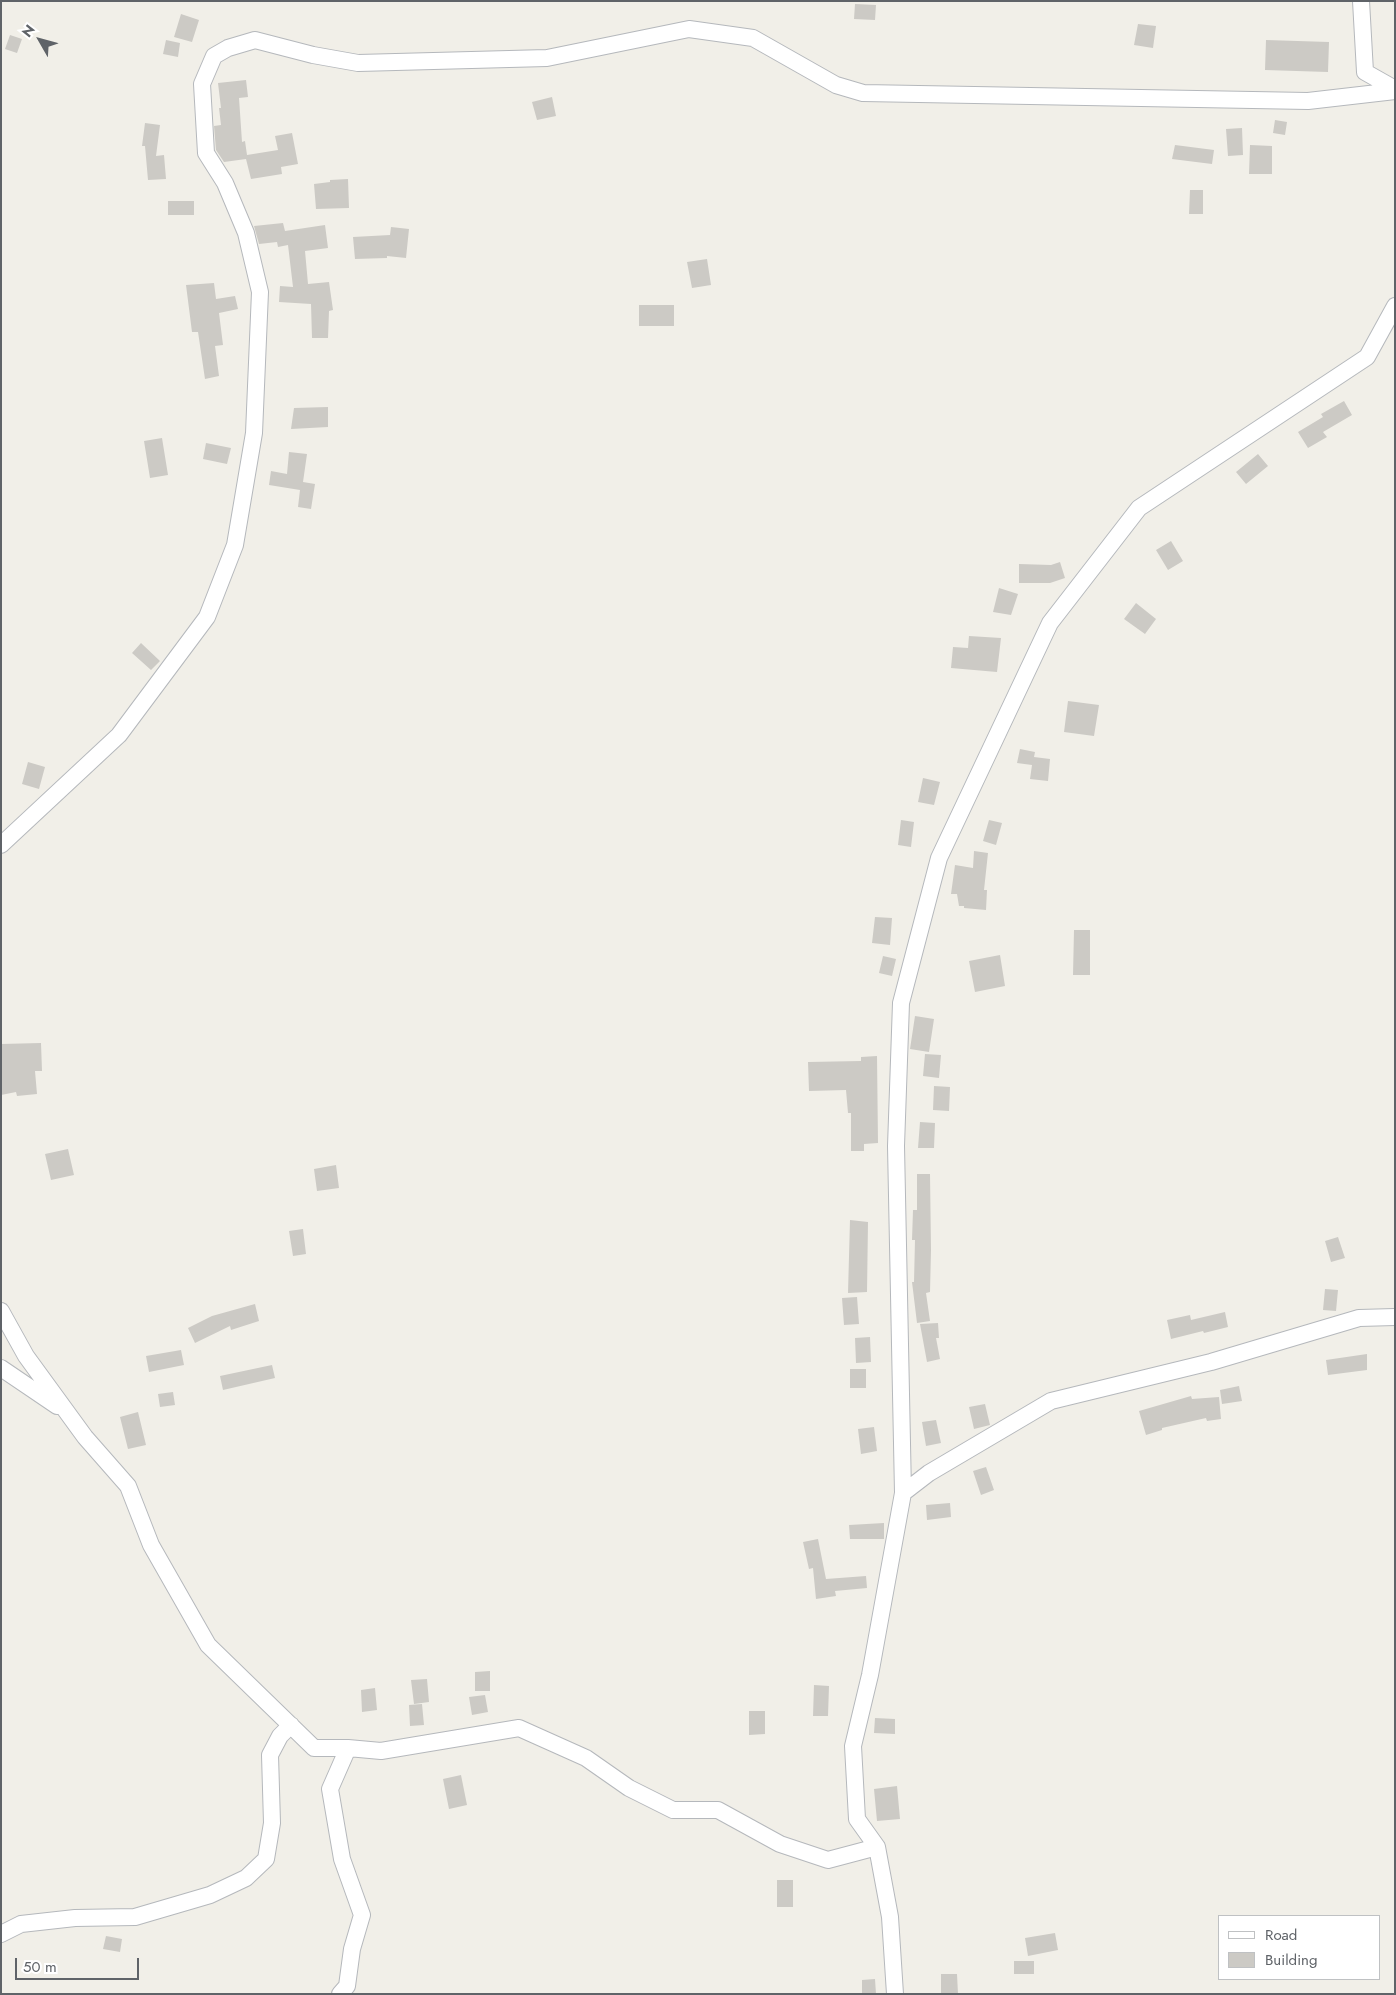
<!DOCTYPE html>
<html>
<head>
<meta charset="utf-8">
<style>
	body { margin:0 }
	#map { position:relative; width:1396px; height:1995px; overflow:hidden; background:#f1efe8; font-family:Jost,sans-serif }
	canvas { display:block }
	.frame { position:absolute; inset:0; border:2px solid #5f6368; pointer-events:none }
	.legend { position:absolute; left:1218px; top:1915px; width:162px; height:65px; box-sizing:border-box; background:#fff; border:1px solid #bfc1c3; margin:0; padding:6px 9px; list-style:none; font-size:15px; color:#5f6368 }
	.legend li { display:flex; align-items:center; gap:10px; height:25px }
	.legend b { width:25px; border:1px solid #bfc1c3 }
	.north { position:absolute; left:15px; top:15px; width:50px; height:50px; -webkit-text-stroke:4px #fff; paint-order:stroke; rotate:308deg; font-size:14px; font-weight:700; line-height:20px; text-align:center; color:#5f6368 }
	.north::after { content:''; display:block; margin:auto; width:18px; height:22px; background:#5f6368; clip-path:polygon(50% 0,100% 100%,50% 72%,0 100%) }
	.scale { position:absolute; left:15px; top:1958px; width:124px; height:22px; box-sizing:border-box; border:2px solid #5f6368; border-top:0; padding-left:6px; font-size:15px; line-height:18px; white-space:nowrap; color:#5f6368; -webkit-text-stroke:4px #fff; paint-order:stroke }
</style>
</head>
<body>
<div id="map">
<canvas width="1396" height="1995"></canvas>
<div class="frame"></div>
<ul class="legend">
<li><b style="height:6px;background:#fff"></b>Road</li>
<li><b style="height:14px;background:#cccac5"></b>Building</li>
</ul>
<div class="north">N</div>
<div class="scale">50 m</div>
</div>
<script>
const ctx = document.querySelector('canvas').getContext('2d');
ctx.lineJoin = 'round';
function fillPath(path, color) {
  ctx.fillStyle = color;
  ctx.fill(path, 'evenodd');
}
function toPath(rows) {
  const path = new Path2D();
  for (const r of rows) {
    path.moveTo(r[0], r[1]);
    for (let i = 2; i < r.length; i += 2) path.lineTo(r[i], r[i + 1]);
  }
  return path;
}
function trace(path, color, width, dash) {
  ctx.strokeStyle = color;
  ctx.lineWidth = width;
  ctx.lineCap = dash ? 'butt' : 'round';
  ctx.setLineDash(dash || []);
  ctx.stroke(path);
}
fillPath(toPath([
	[855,4,876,5,875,20,854,19],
	[181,14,199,20,192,42,174,37],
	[1138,24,1156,26,1153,48,1134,45],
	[10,35,22,39,17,53,5,49],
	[166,40,180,43,178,57,163,54],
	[1266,40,1329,42,1328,72,1265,70],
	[246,80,248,97,239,98,242,142,245,141,247,155,278,150,275,136,292,133,298,164,281,167,282,174,251,179,246,159,224,162,216,150,214,126,221,125,219,108,221,108,218,83],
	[552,97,556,116,537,120,532,102],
	[1275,120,1287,122,1285,135,1273,133],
	[145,123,160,125,156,156,164,155,166,179,148,180,145,146,142,146],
	[1242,128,1243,155,1228,156,1226,129],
	[1175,145,1214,150,1212,164,1172,159],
	[1250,145,1272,146,1272,174,1249,174],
	[348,179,349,208,316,209,314,184,330,182,330,180],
	[1190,190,1203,190,1203,214,1189,214],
	[168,201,194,201,194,215,168,215],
	[283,223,285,231,325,225,328,248,305,251,308,284,329,282,333,310,329,311,328,338,312,338,311,304,279,302,280,286,293,287,288,245,278,247,277,242,259,244,254,226],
	[391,227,409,229,406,258,387,256,387,258,355,259,353,237,390,235],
	[707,259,711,285,692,288,687,262],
	[214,283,216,299,235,296,238,309,219,313,223,345,215,346,219,376,205,379,198,332,192,332,186,285],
	[639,305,674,305,674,326,639,326],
	[1344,401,1352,415,1323,432,1327,437,1308,448,1298,432,1323,417,1321,414],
	[328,407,328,427,291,429,294,408],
	[162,438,168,475,150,478,144,441],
	[206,443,231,448,227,464,203,459],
	[289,452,307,454,303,482,315,484,311,509,298,507,300,490,269,485,271,471,287,474],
	[1258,454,1268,466,1246,484,1236,472],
	[1171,541,1183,561,1168,570,1156,550],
	[1060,562,1065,578,1050,583,1019,583,1019,564,1051,565],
	[999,588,1018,594,1011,615,993,612],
	[1136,603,1156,619,1145,634,1124,619],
	[969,636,1001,638,997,672,951,668,953,647,968,648],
	[141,643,160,661,151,670,132,653],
	[1068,701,1099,705,1094,736,1064,732],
	[1020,749,1035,752,1034,757,1050,759,1048,781,1030,779,1032,765,1017,763],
	[28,762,45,767,39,789,22,784],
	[923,778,940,782,934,805,918,802],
	[901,820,914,822,911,847,898,845],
	[989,820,1002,823,996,845,983,841],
	[974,851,988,853,984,890,987,890,986,910,964,908,964,906,959,906,957,894,951,894,955,865,973,868],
	[875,917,892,918,890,945,872,943],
	[1074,930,1090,930,1090,975,1073,975],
	[1000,955,1005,986,975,992,969,961],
	[883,956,896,959,892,976,879,973],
	[915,1016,934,1019,929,1052,910,1049],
	[41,1043,42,1071,35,1071,37,1094,17,1096,16,1092,1,1095,1,1044],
	[925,1054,941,1055,939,1078,923,1076],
	[877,1056,878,1143,864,1144,864,1151,851,1151,851,1113,848,1113,846,1090,809,1091,808,1062,861,1061,861,1057],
	[934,1086,950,1087,949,1111,933,1110],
	[920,1122,935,1123,934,1148,918,1148],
	[68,1149,74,1175,51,1180,45,1154],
	[336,1165,339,1188,317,1191,314,1169],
	[917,1174,930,1174,931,1250,930,1292,926,1293,930,1321,917,1323,912,1282,914,1282,915,1240,912,1240,913,1210,917,1210],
	[850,1220,868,1222,867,1292,848,1293],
	[303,1229,306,1254,293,1256,289,1231],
	[1338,1237,1345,1258,1331,1262,1325,1241],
	[1325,1289,1338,1290,1336,1311,1323,1310],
	[857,1297,859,1324,844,1325,842,1298],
	[255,1304,259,1321,231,1330,230,1326,195,1343,188,1328,212,1316],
	[1225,1312,1228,1327,1204,1333,1203,1331,1171,1339,1167,1320,1190,1315,1191,1320],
	[938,1323,939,1338,936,1338,940,1359,927,1362,920,1324],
	[870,1337,871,1362,856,1363,855,1338],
	[181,1350,184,1365,149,1372,146,1356],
	[1367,1354,1367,1370,1328,1375,1326,1360],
	[272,1365,275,1378,223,1390,220,1376],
	[850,1369,866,1369,866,1388,850,1388],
	[1239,1386,1242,1401,1222,1404,1220,1390],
	[173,1392,175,1405,160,1407,158,1394],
	[1191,1396,1192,1399,1219,1397,1221,1419,1207,1421,1206,1418,1162,1428,1162,1430,1146,1435,1139,1411],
	[985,1404,990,1425,974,1429,969,1407],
	[138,1412,146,1445,128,1449,120,1417],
	[936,1420,941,1443,926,1446,922,1422],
	[874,1427,877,1451,861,1454,858,1429],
	[986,1467,994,1490,981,1495,973,1471],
	[950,1503,951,1517,927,1520,926,1505],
	[884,1523,884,1539,850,1539,849,1525],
	[818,1539,826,1579,866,1576,867,1588,835,1591,836,1596,816,1599,813,1568,809,1569,803,1542],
	[490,1671,490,1691,475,1691,475,1672],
	[427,1679,429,1702,414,1704,411,1680],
	[814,1685,829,1686,828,1716,813,1716],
	[375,1688,377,1710,362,1712,361,1690],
	[485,1695,488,1712,472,1715,469,1697],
	[422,1704,424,1725,410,1726,409,1705],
	[749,1711,765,1711,765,1734,749,1735],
	[875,1718,895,1719,895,1734,874,1733],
	[461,1775,467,1805,449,1809,443,1779],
	[897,1786,900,1819,877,1821,874,1789],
	[777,1880,793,1880,793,1907,777,1907],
	[1055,1933,1058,1950,1028,1956,1025,1938],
	[106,1936,122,1939,120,1952,103,1949],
	[1014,1961,1034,1961,1034,1974,1014,1974],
	[941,1974,957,1974,958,1994,941,1994],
	[875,1979,876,1994,862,1994,862,1980]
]), '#cccac5');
const street = toPath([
	[1361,1,1365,72,1395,89],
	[1,845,119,735,207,617,235,545,254,433,260,292,246,233,225,183,206,153,202,84,214,56,228,48,255,40,313,55,358,63,547,58,689,29,753,38,836,85,863,93,1308,101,1395,91],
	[1,1311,26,1356,85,1437,128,1486,151,1545,208,1645,314,1748,348,1748,381,1751,519,1728,586,1758,629,1788,673,1810,718,1810,780,1844,828,1860,877,1847],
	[1,1368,57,1406],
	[903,1493,929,1473,1051,1401,1211,1362,1359,1318,1395,1317],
	[1,1934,21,1924,75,1918,135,1917,210,1895,246,1878,266,1859,272,1823,270,1755,280,1736,291,1725],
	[340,1994,347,1986,352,1949,362,1915,342,1859,330,1789,348,1748],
	[895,1994,890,1917,877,1847,857,1819,853,1746,870,1675,903,1493,896,1146,901,1003,939,858,1050,623,1139,508,1367,357,1395,306]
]);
trace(street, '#b5b8bc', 18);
trace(street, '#fff', 16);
</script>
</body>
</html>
